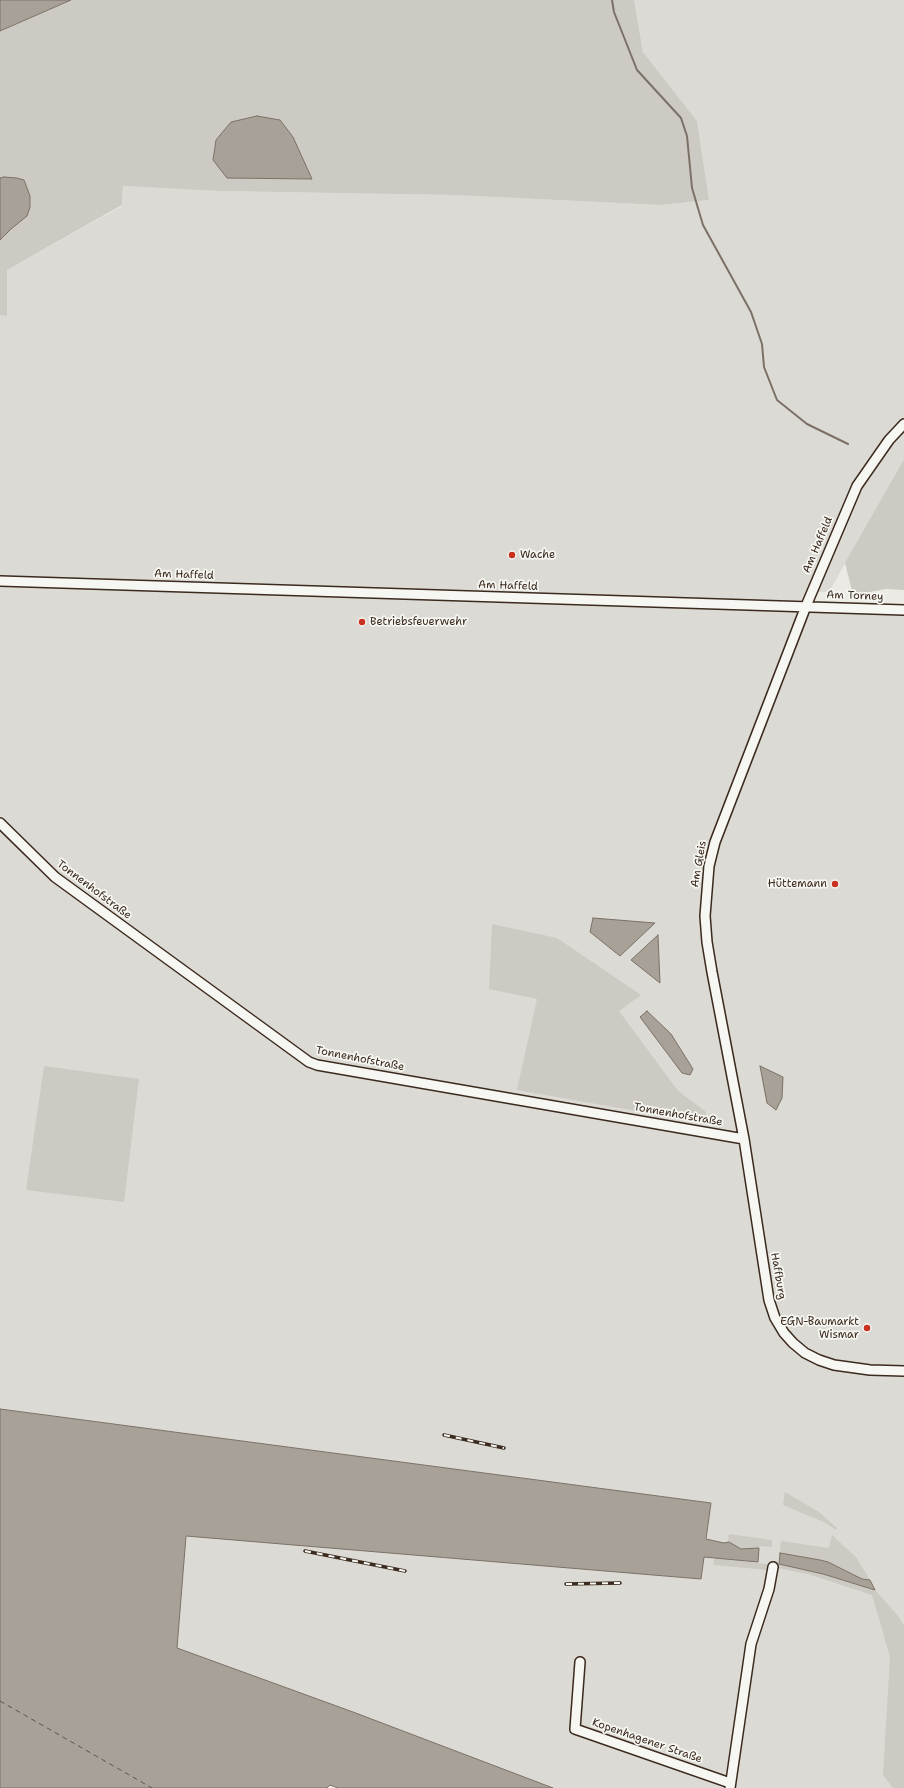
<!DOCTYPE html>
<html>
<head>
<meta charset="utf-8">
<style>
	body { margin:0 }
	canvas { display:block; background:#ebeae5 }
</style>
</head>
<body>
<canvas width="904" height="1788"></canvas>
<script>
const ctx = document.querySelector('canvas').getContext('2d');
ctx.lineJoin = 'round';
function fillPath(path, color) {
  ctx.fillStyle = color;
  ctx.fill(path, 'evenodd');
}
function toPath(rows) {
  const path = new Path2D();
  for (const r of rows) {
    path.moveTo(r[0], r[1]);
    for (let i = 2; i < r.length; i += 2) path.lineTo(r[i], r[i + 1]);
  }
  return path;
}
function trace(path, color, width, dash) {
  ctx.strokeStyle = color;
  ctx.lineWidth = width;
  ctx.lineCap = dash ? 'butt' : 'round';
  ctx.setLineDash(dash || []);
  ctx.stroke(path);
}
function write(font, color, halo, rows, align = 'center') {
  ctx.font = font + ' "Shantell Sans",sans-serif';
  ctx.lineWidth = 3.5;
  ctx.setLineDash([]);
  ctx.textBaseline = 'middle';
  ctx.strokeStyle = halo;
  ctx.fillStyle = color;
  for (const [text, x, y, turn = 0] of rows) {
    ctx.save();
    ctx.translate(x, y);
    ctx.rotate((+turn || 0) * Math.PI / 180);
    ctx.textAlign = isNaN(turn) ? turn : align;
    if (halo) ctx.strokeText(text, 0, 0);
    ctx.fillText(text, 0, 0);
    ctx.restore();
  }
}
fillPath(toPath([
	[634,0,904,0,904,459,829,592,812,592,806,606,904,610,904,1788,550,1788,177,1648,186,1536,272,1541,701,1579,711,1503,0,1409,0,315,7,315,7,270,122,206,123,186,218,191,453,195,661,205,709,200,697,121,643,52]
]), '#dcdad4');
fillPath(toPath([
	[71,0,634,0,643,52,697,121,709,200,661,205,453,195,218,191,123,186,122,205,7,270,7,316,0,315,0,31],
	[904,459,904,590,886,589,853,595,845,563],
	[492,924,557,938,641,995,619,1011,678,1091,705,1111,710,1124,517,1090,537,999,489,989],
	[44,1066,139,1079,124,1202,26,1190],
	[785,1492,819,1512,837,1528,836,1530,824,1522,783,1505],
	[729,1534,772,1540,772,1546,770,1547,760,1546,759,1548,741,1549,728,1542],
	[832,1535,856,1557,870,1580,862,1579,820,1560,780,1553,781,1541,829,1548],
	[720,1558,767,1564,768,1570,713,1565,714,1559],
	[779,1564,823,1574,875,1590,898,1616,904,1625,904,1788,893,1788,883,1775,890,1657,872,1595,811,1575,778,1568]
]), '#cdcac4');
const water = toPath([
	[0,0,71,0,0,31,0,0],
	[257,116,280,120,293,137,312,179,227,178,213,160,216,140,231,122,257,116],
	[4,177,17,178,24,180,30,196,30,207,27,216,11,229,0,240,0,178,4,177],
	[593,918,655,923,620,956,590,932,593,918],
	[658,935,660,983,631,960,658,935],
	[647,1011,671,1034,693,1069,690,1075,682,1073,640,1017,647,1011],
	[760,1066,783,1077,782,1098,776,1110,767,1103,760,1066],
	[0,1409,711,1503,706,1539,724,1543,729,1542,741,1549,759,1548,758,1562,704,1557,701,1579,186,1536,177,1648,353,1712,553,1788,338,1788,330,1785,327,1788,0,1788,0,1409],
	[780,1553,820,1560,828,1562,862,1579,870,1580,875,1590,823,1574,779,1564,780,1553]
]);
fillPath(water, '#a8a198');
trace(water, '#7c7167', 1);
trace(toPath([
	[612,0,614,12,637,70,681,118,687,136,692,188,703,225,751,312,762,344,764,367,777,400,807,424,848,444]
]), '#7c7167', 2);
trace(toPath([
	[0,1701,152,1788]
]), '#615449', 1, [5, 4]);
const minor = toPath([
	[904,424,889,440,857,486,806,606,715,842,709,866,705,916,707,942,712,972,744,1139,769,1300,775,1318,784,1333,793,1343,805,1353,819,1360,834,1365,870,1370,904,1371],
	[0,581,904,610],
	[0,823,55,877,309,1062,317,1065,744,1139],
	[580,1662,575,1729,730,1783],
	[730,1788,751,1644,769,1589,773,1567]
]);
trace(minor, '#3b2a1e', 12);
trace(minor, '#f6f6f2', 9);
const rail = toPath([
	[444,1435,504,1448],
	[305,1551,405,1571],
	[566,1584,620,1583]
]);
trace(rail, '#3b2a1e', 3.5);
trace(rail, '#f6f6f2', 2, [6]);
for (const [x, y, r, color] of [
	[512,555,4,"#c8321e"],
	[362,622,4,"#c8321e"],
	[835,884,4,"#c8321e"],
	[867,1328,4,"#c8321e"]
]) {
  const dot = new Path2D();
  dot.arc(x, y, r, 0, 2 * Math.PI);
  ctx.fillStyle = color;
  ctx.fill(dot);
  trace(dot, '#f6f6f2', 1.5);
}
write('11px', '#3b2a1e', '#f6f6f2', [
	["Am Haffeld",818,545,-67],
	["Am Haffeld",184,575,2],
	["Am Haffeld",508,586,2],
	["Am Torney",855,596,2],
	["Am Gleis",699,864,-80],
	["Tonnenhofstraße",94,890,37],
	["Tonnenhofstraße",360,1059,11],
	["Tonnenhofstraße",678,1115,10],
	["Haffburg",778,1276,80],
	["Kopenhagener Straße",647,1741,19]
]);
write('11px', '#3b2a1e', '#f6f6f2', [
	["Wache",520,555],
	["Betriebsfeuerwehr",370,622],
	["Hüttemann",827,884,"right"],
	["EGN-Baumarkt",859,1322,"right"],
	["Wismar",859,1335,"right"]
], 'left');
</script>
</body>
</html>
